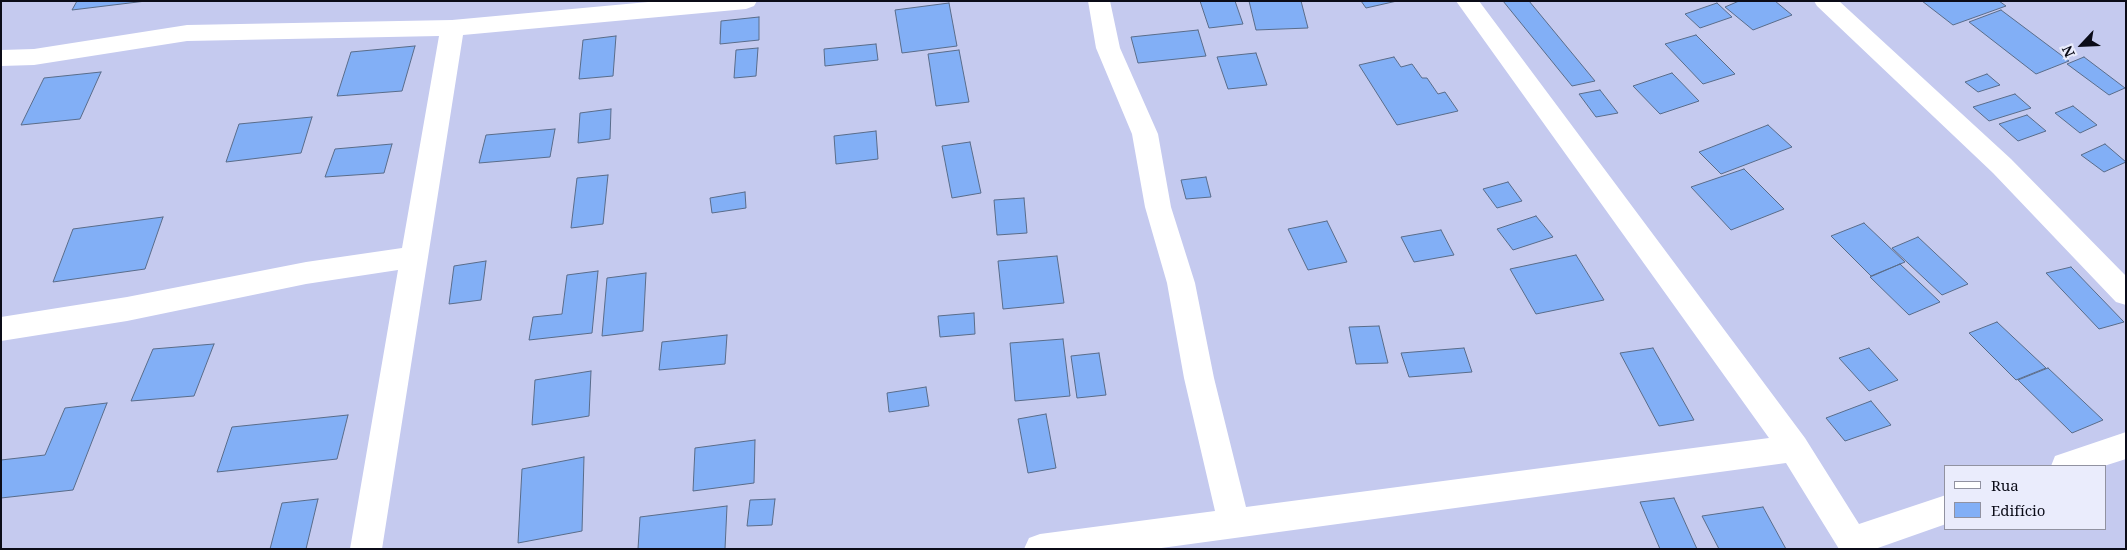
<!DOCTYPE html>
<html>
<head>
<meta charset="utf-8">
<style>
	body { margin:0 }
	#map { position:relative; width:2127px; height:550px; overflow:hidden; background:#c5caef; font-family:"Noto Serif",serif }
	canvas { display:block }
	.frame { position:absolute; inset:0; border:2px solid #0b0c18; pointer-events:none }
	.legend { position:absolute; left:1944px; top:465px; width:162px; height:65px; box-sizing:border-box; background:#eaecfc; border:1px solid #9192a1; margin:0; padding:6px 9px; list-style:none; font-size:15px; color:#0b0c18 }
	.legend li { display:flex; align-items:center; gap:10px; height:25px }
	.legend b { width:25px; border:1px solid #9192a1 }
	.north { position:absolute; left:2057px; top:20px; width:50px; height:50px; -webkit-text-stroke:4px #eaecfc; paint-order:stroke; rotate:245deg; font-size:14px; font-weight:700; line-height:20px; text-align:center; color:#0b0c18 }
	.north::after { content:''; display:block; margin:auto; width:18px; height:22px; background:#0b0c18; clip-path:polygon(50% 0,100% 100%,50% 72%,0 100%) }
</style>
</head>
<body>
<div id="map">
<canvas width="2127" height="550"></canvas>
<div class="frame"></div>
<ul class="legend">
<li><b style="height:6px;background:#fff"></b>Rua</li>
<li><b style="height:14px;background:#82aff6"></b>Edifício</li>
</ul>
<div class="north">N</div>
</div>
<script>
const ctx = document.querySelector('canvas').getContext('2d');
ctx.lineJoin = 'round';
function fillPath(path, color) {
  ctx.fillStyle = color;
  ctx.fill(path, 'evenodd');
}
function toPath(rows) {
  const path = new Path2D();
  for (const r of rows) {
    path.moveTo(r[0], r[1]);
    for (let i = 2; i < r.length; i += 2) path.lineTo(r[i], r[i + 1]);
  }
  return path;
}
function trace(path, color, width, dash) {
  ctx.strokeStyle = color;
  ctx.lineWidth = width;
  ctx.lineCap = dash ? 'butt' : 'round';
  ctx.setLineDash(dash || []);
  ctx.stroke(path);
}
const building = toPath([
	[77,1,146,1,72,10,77,1],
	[1200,1,1235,1,1243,24,1209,28,1200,1],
	[1249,1,1301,1,1308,28,1256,30,1249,1],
	[1361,1,1397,1,1366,8,1361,1],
	[1503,1,1529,1,1595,81,1572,86,1503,1],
	[1739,1,1775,1,1792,15,1753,30,1725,7,1739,1],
	[1922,1,1999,1,2006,6,1953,25,1922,1],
	[949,3,957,46,902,53,895,10,949,3],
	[1717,3,1732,17,1700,28,1685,14,1717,3],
	[2001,10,2069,61,2036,74,1969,22,2001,10],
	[759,17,759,40,720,44,721,21,759,17],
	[1198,30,1206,56,1138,63,1131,37,1198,30],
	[1696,35,1735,74,1703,84,1665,44,1696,35],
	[616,36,613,76,579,79,583,40,616,36],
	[876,44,878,60,825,66,824,49,876,44],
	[415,46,402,91,337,96,351,52,415,46],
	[758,48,756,76,734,78,736,50,758,48],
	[959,50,969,102,936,106,928,54,959,50],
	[1256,53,1267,85,1228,89,1217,57,1256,53],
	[1394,57,1401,67,1412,64,1422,78,1427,78,1438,94,1445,92,1458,111,1397,125,1359,65,1394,57],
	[2084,57,2125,88,2109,95,2067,64,2084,57],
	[101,72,80,119,21,125,44,78,101,72],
	[1672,73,1699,101,1660,114,1633,86,1672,73],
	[1987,74,2000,85,1978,92,1965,82,1987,74],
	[1600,90,1618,113,1596,117,1579,94,1600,90],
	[2015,94,2031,108,1989,121,1973,107,2015,94],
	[2073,106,2097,125,2080,133,2055,113,2073,106],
	[611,109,610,139,578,143,580,113,611,109],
	[2027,115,2046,131,2018,141,1999,124,2027,115],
	[312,117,301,153,226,162,239,124,312,117],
	[1768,125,1792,147,1721,174,1699,152,1768,125],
	[555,129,550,157,479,163,486,135,555,129],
	[876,131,878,159,836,164,834,136,876,131],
	[970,142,981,193,952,198,942,146,970,142],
	[392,144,384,173,325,177,335,149,392,144],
	[2105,144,2126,162,2104,172,2081,155,2105,144],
	[1744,169,1784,209,1731,230,1691,187,1744,169],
	[608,175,603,224,571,228,577,178,608,175],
	[1206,177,1211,197,1186,199,1181,180,1206,177],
	[1508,182,1522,201,1497,208,1483,189,1508,182],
	[745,192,746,208,712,213,710,198,745,192],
	[1024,198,1027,233,997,235,994,200,1024,198],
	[1536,216,1553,237,1513,250,1497,229,1536,216],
	[163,217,145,269,53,282,73,229,163,217],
	[1327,221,1347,262,1308,270,1288,229,1327,221],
	[1864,223,1905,262,1871,276,1831,236,1864,223],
	[1441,230,1454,255,1414,262,1401,237,1441,230],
	[1918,237,1968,284,1942,295,1892,248,1918,237],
	[1576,255,1604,300,1536,314,1510,269,1576,255],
	[1057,256,1064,303,1003,309,998,261,1057,256],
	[486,261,481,300,449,304,454,266,486,261],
	[1900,264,1940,302,1909,315,1870,277,1900,264],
	[2071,267,2124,322,2099,329,2046,273,2071,267],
	[598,271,592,333,529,340,533,317,562,314,567,275,598,271],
	[646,273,643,331,602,336,607,278,646,273],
	[974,313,975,334,940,337,938,316,974,313],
	[1997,322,2046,368,2016,380,1969,333,1997,322],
	[1379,326,1388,363,1356,364,1349,327,1379,326],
	[727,335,725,364,659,370,662,342,727,335],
	[1063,339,1070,396,1015,401,1010,343,1063,339],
	[214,344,194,396,131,401,153,349,214,344],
	[1464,348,1472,372,1409,377,1401,353,1464,348],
	[1653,348,1694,420,1659,426,1620,353,1653,348],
	[1869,348,1898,380,1869,391,1839,358,1869,348],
	[1099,353,1106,395,1077,398,1071,356,1099,353],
	[2048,368,2103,420,2072,433,2018,380,2048,368],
	[591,371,589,416,532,425,535,380,591,371],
	[926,387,929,406,889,412,887,393,926,387],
	[1871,401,1891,425,1845,441,1826,418,1871,401],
	[107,403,73,490,1,498,1,460,45,455,65,408,107,403],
	[1046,414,1056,468,1028,473,1018,419,1046,414],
	[348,415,337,459,217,472,232,427,348,415],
	[755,440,754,483,693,491,695,448,755,440],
	[584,457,582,531,518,543,522,469,584,457],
	[1674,498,1697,549,1660,549,1640,502,1674,498],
	[318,499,306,549,270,549,282,503,318,499],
	[775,499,772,525,747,526,750,500,775,499],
	[727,506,725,549,638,549,640,517,727,506],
	[1763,507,1786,549,1719,549,1702,516,1763,507]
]);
fillPath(building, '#82aff6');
trace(building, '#596c8a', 1);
fillPath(toPath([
	[659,1,757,1,754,6,746,9,463,35,382,549,350,549,398,270,306,284,127,321,1,341,1,317,127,297,306,262,402,248,439,36,187,41,34,65,1,66,1,50,34,49,187,25,452,20,659,1],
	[1088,1,1110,1,1120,48,1158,134,1171,207,1195,283,1214,378,1246,507,1769,438,1456,1,1479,1,1805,438,1859,524,1946,495,1946,524,1875,549,1839,549,1786,463,1154,549,1024,549,1029,538,1040,534,1215,511,1184,378,1167,283,1145,207,1132,134,1096,48,1088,1],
	[1814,1,1839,1,2011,159,2126,276,2126,305,2116,302,1993,173,1817,6,1814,1],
	[2126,432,2126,459,2104,466,2051,466,2055,456,2126,432]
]), '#fff');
</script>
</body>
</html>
